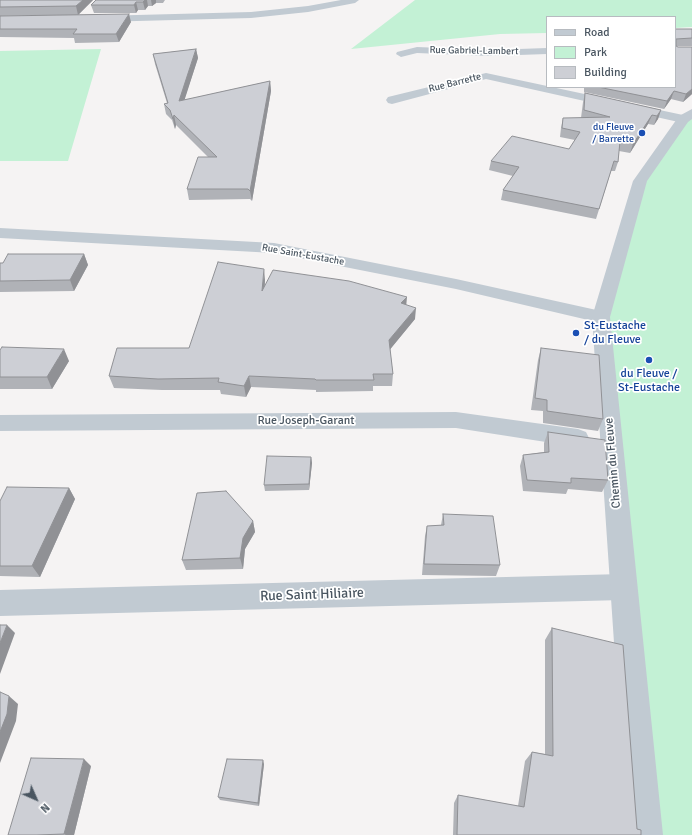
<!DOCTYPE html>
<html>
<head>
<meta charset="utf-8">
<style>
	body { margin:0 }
	#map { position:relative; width:692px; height:835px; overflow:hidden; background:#f5f3f3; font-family:Signika,sans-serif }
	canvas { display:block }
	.legend { position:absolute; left:546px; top:16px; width:130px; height:72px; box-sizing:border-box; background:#fff; border:1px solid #b7bbc0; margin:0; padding:5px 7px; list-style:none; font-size:12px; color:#4a5661 }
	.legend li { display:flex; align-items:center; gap:8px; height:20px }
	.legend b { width:20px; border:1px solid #b7bbc0 }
	.north { position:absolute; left:16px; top:779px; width:40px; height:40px; -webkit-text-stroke:3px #fff; paint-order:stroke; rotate:135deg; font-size:11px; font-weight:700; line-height:16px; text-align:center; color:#4a5661 }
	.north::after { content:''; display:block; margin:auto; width:14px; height:18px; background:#4a5661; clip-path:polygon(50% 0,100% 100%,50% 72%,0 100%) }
</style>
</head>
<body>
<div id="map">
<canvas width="692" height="835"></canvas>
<ul class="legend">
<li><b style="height:5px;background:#c1cad2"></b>Road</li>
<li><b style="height:11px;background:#c3f1d5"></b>Park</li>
<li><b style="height:11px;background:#cdcfd5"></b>Building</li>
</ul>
<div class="north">N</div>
</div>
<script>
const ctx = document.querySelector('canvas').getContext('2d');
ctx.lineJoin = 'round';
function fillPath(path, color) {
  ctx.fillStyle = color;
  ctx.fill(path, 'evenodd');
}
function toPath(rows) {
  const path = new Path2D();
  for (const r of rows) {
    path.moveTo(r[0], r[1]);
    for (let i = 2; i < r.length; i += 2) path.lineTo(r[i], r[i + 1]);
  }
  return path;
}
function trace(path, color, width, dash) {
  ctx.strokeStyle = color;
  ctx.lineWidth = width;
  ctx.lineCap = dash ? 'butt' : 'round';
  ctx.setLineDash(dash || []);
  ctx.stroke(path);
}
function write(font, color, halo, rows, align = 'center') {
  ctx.font = font + ' Signika,sans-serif';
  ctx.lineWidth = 3.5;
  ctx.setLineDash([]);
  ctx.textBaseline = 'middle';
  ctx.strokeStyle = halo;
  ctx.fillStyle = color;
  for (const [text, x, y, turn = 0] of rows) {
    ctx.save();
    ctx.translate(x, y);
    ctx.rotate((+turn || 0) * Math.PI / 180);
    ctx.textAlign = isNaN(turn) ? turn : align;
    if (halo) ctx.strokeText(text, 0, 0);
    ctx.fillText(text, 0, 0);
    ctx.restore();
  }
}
fillPath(toPath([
	[415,0,692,0,692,27,675,28,675,17,547,17,547,33,500,34,351,49],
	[101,49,68,161,0,161,0,51],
	[692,113,692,835,645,835,601,317,640,181]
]), '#c3f1d5');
fillPath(toPath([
	[341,0,359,0,355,3,308,12,251,18,99,22,94,19,99,16,251,12,308,6,341,0],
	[417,47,490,50,547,48,547,54,490,56,417,53,401,57,396,54,397,52,417,47],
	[486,73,683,115,687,116,689,119,687,122,683,123,486,79,392,104,388,103,386,100,388,97,486,73],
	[0,228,274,243,456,279,601,311,608,313,610,317,608,321,601,323,456,289,274,253,0,238,0,228],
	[456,412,578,429,586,432,589,438,586,444,578,447,456,428,0,431,0,415,456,412],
	[623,574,633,578,637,587,633,596,623,600,0,616,0,590,623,574]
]), '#c1cad2');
fillPath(toPath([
	[692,109,692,119,688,122,647,181,610,317,663,835,627,835,592,317,633,181,679,116,692,109]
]), '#c1cad2');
fillPath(toPath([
	[0,0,93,0,78,15,0,16],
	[96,0,165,0,163,3,156,3,152,6,148,6,145,10,138,10,136,13,94,13,91,5],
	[0,16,131,22,119,42,75,43,74,38,0,37],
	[675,29,692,29,692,46,676,46,692,94,683,102,671,99,664,109,584,92,584,87,675,87],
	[196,49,198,58,184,100,270,81,271,91,252,201,250,199,189,200,187,189,208,157,176,125,175,129,172,120,166,114,164,104,167,103,155,64,153,54],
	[585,93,661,110,658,119,654,125,648,124,630,153,619,151,618,162,615,171,611,171,596,219,501,200,503,190,513,176,489,170,491,161,569,149,575,140,560,137,561,128,563,118,581,118,583,102],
	[84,254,88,265,74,291,0,292,0,263,3,263],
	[265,280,265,286,407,305,415,319,390,349,393,374,392,386,373,386,373,391,316,392,316,390,251,387,246,397,221,394,220,390,162,390,114,388,109,376,189,348],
	[541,348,603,419,598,431,543,423,543,411,531,410,538,360],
	[0,350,69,361,52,389,0,389],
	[548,432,608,480,602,492,568,489,566,494,523,491,520,466,523,455,544,452,544,443],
	[311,457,312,463,309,490,265,491,264,485],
	[69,488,75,499,40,577,0,576,0,501],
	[443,514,500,565,496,576,422,575,425,536,427,526,441,525],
	[253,521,255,532,245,549,243,569,186,570,182,560],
	[552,628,637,829,641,835,453,835,454,803,458,795,518,806,525,761,532,752,545,754,545,640],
	[264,764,259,806,220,800,218,797],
	[91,766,74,835,8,835]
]), '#b0b2b7');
fillPath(toPath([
	[83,0,93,0,78,15,76,6],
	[145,0,147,0,148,6,145,10,143,2],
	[151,0,156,0,156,3,152,6],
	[136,2,138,10,136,13,134,5],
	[129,14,131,22,119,42,116,34],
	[196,49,198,58,181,111,179,101],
	[270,81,271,91,252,201,250,191],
	[692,89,692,94,683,102,686,94],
	[674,91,671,99,664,109,667,101],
	[661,110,658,119,654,125,657,116],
	[174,115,176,125,175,129,173,119],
	[652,115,648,124,630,153,633,144],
	[84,254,88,265,74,291,70,280],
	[264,269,265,280,263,303,262,291],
	[407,297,406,308,401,303],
	[416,308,415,319,388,352,389,340],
	[64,349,69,361,52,389,47,377],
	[249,376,251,387,246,397,244,386],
	[311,457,312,463,309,490,309,484],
	[69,488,75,499,40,577,32,566],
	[253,521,255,532,245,549,243,569,240,558,243,538],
	[7,625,15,633,0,674,0,643],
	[9,696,18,704,16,721,0,763,0,732],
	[84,759,91,766,74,835,66,835,64,834],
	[263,760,264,764,259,806,258,803]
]), '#909195');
const building = toPath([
	[0,0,83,0,76,6,0,7,0,0],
	[96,0,145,0,143,2,136,2,134,5,91,5,96,0],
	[129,14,116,34,73,34,77,29,0,29,0,16,129,14],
	[675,29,692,29,692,38,676,39,676,46,678,47,692,47,692,89,686,94,674,91,667,101,598,87,675,87,675,29],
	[196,49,179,101,270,81,250,191,248,189,187,189,198,157,217,157,174,115,173,119,170,110,164,104,168,103,153,54,196,49],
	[585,93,661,110,657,116,652,115,633,144,620,141,618,162,614,161,599,209,503,190,519,167,491,161,512,136,569,149,580,132,562,128,563,118,610,117,584,110,585,93],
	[8,254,84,254,70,280,0,281,0,263,3,263,8,254],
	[218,262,264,269,262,291,273,270,349,281,407,297,401,303,416,308,389,340,393,374,373,374,374,380,316,380,315,379,249,376,244,386,218,382,219,378,158,379,109,376,117,348,189,348,218,262],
	[2,347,64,349,47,377,0,377,0,350,2,347],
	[541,348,599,355,603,419,547,411,547,400,535,398,541,348],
	[548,432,605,440,608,480,571,478,571,483,527,480,523,455,549,452,548,432],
	[267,456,311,457,309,484,264,485,267,456],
	[7,487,69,488,32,566,0,566,0,501,7,487],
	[226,491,253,521,243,538,240,558,182,560,197,493,226,491],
	[443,514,493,516,500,565,424,564,427,526,444,525,443,514],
	[0,625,7,625,0,643,0,625],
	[552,628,623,645,637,829,641,830,641,835,457,835,458,795,524,807,532,752,553,756,552,628],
	[0,692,9,696,7,714,0,732,0,692],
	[31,758,84,759,64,834,37,835,8,835,31,758],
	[227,759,263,760,258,803,218,797,227,759]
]);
fillPath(building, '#cdcfd5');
trace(building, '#909195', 1);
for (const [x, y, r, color] of [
	[642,133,4,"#1a4fb4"],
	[576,333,4,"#1a4fb4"],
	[649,360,4,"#1a4fb4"]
]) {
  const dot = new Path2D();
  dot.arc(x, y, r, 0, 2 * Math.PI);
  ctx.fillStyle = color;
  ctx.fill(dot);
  trace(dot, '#fff', 1.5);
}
write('10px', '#4a5661', '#fff', [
	["Rue Gabriel-Lambert",474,51,1],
	["Rue Barrette",455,83,-14],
	["Rue Saint-Eustache",303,255,10]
]);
write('10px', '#164399', '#fff', [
	["du Fleuve",634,127],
	["/ Barrette",634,139]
], 'right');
write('12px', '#164399', '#fff', [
	["St-Eustache",584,326],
	["/ du Fleuve",584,340],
	["du Fleuve /",649,374,"center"],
	["St-Eustache",649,388,"center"]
], 'left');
write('12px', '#4a5661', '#fff', [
	["Rue Joseph-Garant",306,421],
	["Chemin du Fleuve",613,463,-95]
]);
write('14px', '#4a5661', '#fff', [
	["Rue Saint Hiliaire",312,595,-2]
]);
</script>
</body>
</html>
